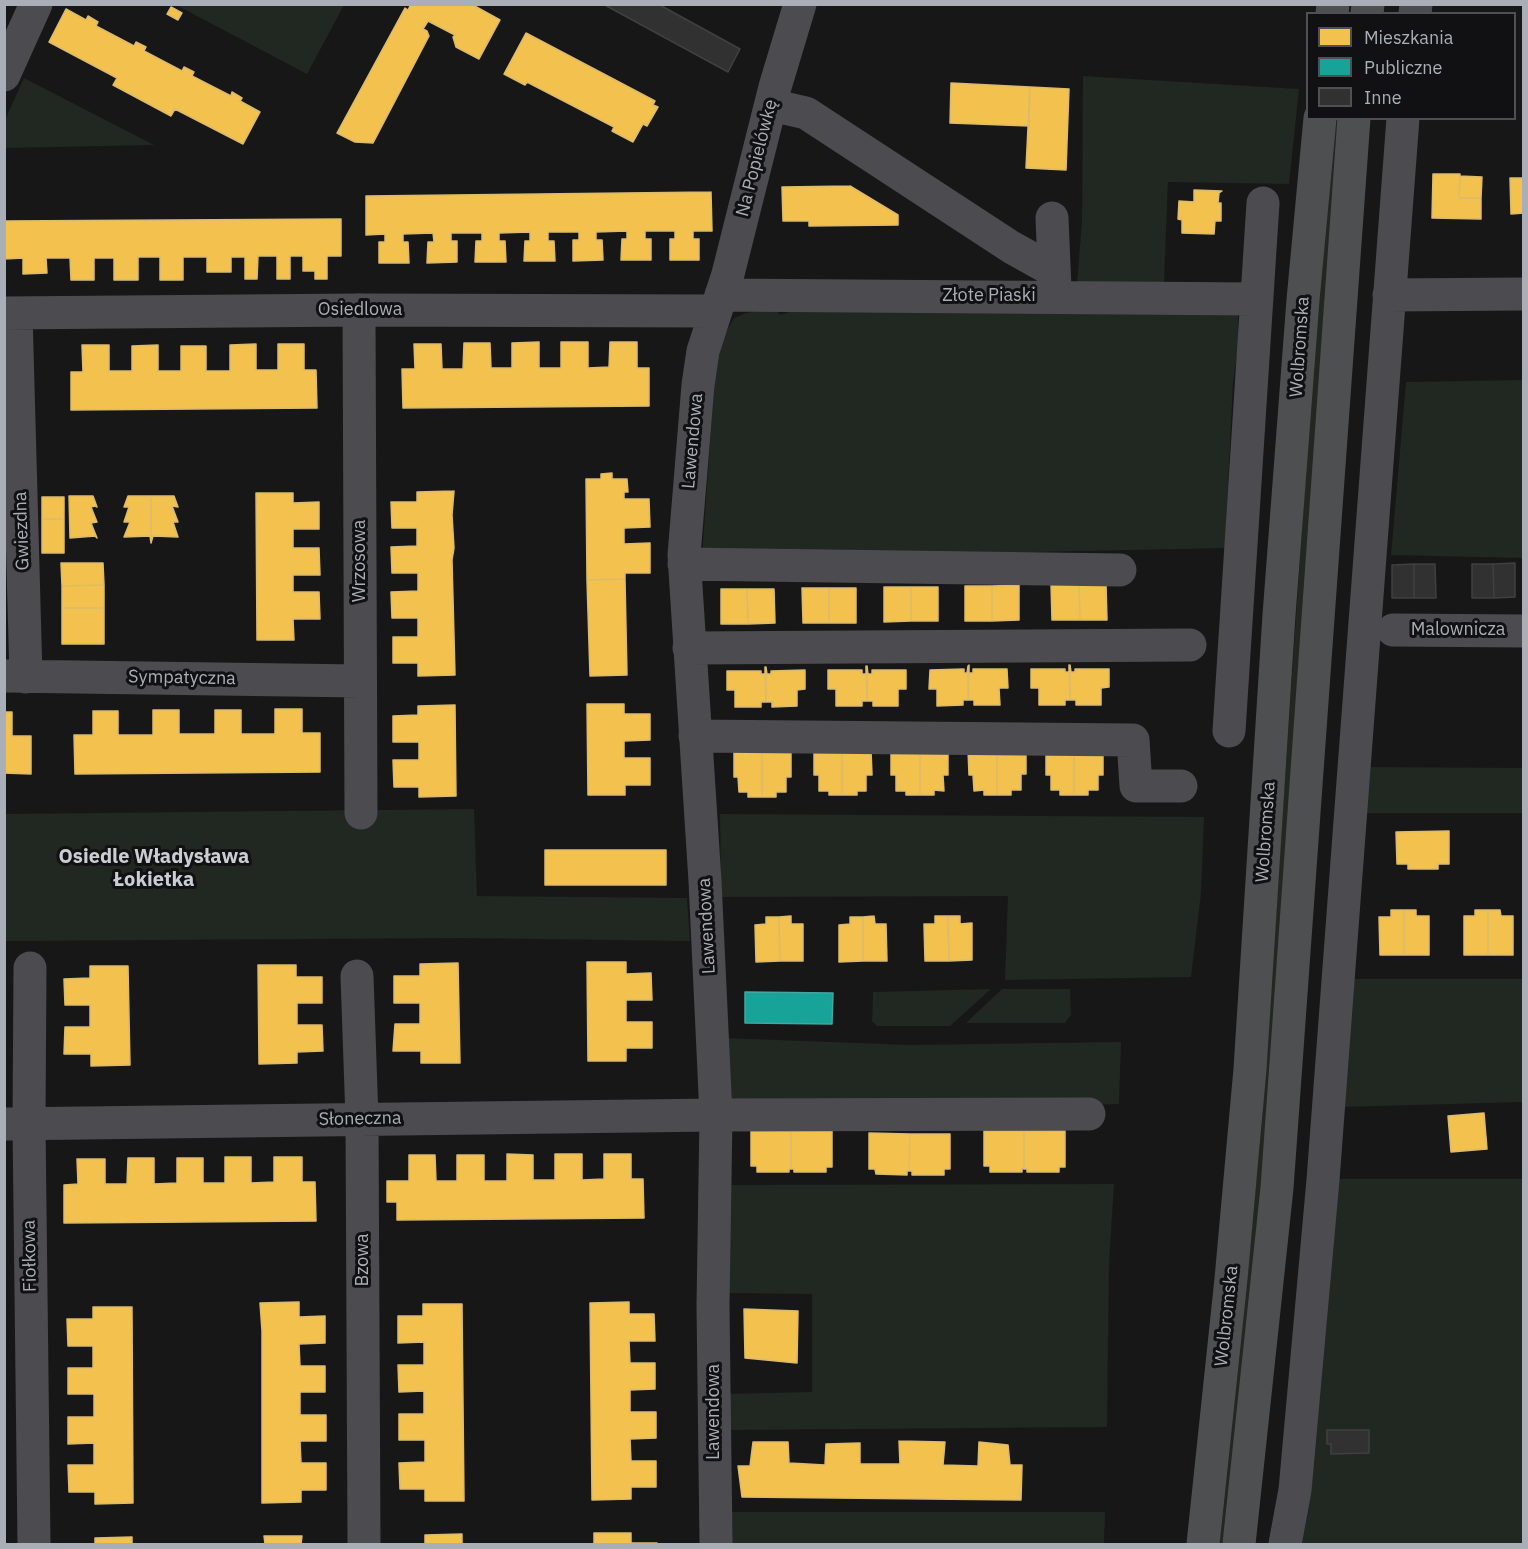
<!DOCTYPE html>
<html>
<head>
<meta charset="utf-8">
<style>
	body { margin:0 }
	#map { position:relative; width:1528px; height:1549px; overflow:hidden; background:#171717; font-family:"IBM Plex Sans",sans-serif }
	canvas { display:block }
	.frame { position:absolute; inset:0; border:6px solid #aaaeb6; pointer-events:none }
	.legend { position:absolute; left:1306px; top:12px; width:210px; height:108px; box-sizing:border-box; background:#111113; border:2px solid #4e5054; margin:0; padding:8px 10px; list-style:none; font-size:18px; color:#aaaeb6 }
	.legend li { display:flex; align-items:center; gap:12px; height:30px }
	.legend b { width:30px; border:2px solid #4e5054 }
</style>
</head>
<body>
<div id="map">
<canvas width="1528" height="1549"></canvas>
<div class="frame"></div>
<ul class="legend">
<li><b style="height:16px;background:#f2c14e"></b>Mieszkania</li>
<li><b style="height:16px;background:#17a398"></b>Publiczne</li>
<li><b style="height:16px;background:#313132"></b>Inne</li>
</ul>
</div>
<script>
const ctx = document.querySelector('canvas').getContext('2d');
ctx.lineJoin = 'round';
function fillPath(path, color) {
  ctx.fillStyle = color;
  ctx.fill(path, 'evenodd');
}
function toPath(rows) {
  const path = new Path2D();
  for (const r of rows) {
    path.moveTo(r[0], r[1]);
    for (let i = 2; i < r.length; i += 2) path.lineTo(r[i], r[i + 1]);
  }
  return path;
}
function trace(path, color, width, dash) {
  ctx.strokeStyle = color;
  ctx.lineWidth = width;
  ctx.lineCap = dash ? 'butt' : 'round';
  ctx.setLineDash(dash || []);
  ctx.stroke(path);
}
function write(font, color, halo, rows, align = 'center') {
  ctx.font = font + ' "IBM Plex Sans",sans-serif';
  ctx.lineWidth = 6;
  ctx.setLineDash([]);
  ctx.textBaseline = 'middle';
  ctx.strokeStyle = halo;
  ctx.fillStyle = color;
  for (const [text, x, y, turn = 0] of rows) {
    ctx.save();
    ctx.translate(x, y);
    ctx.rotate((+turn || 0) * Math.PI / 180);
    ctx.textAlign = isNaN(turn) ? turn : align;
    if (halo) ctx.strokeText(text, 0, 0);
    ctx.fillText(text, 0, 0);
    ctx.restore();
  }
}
fillPath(toPath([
	[176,5,344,4,344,5,307,74],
	[1083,76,1299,89,1289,184,1168,182,1164,282,1077,284,1082,222],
	[24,78,154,145,5,148,5,120],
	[1334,119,1342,119,1267,1161,1225,1544,1218,1544,1247,1280,1261,1132,1312,381],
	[762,310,776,310,780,315,795,310,1238,314,1238,348,1233,383,1225,548,889,555,702,556,717,344,724,336,734,318,746,313],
	[1523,380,1523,558,1391,555,1406,382],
	[1363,767,1523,768,1523,813,1360,813],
	[474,809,477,896,687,898,690,941,462,938,5,941,4,814],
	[720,814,1204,817,1201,893,1191,977,1005,980,1008,896,721,897],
	[1349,979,1523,979,1523,1102,1342,1107],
	[991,989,950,1026,877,1026,872,1021,873,992],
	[1002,989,1070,989,1071,1015,1065,1023,966,1023],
	[725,1038,910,1045,1121,1042,1119,1104,905,1111,728,1113],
	[1338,1179,1523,1179,1523,1544,1298,1544],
	[1114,1184,1109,1264,1107,1427,728,1430,723,1394,812,1392,812,1294,725,1293,731,1185],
	[727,1512,1105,1512,1104,1544,730,1544]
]), '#212721');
const homes = toPath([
	[411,4,471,4,500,20,479,59,456,47,453,37,455,35,428,21,423,29,427,31,429,36,373,143,355,142,337,133,405,8,408,10,411,4],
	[171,7,182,13,178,20,167,14,171,7],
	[66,9,86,20,88,16,98,22,96,26,134,46,136,42,146,47,144,51,182,71,184,67,194,72,192,76,231,96,232,92,242,98,240,101,260,112,243,144,175,109,171,116,113,85,117,78,49,42,66,9],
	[526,33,655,101,653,105,658,107,647,126,643,124,633,142,612,131,614,127,527,82,525,85,504,74,526,33],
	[951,83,1030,87,1029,126,950,123,951,83],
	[1030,87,1069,89,1066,170,1026,168,1030,87],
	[1433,174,1460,174,1459,198,1481,198,1481,219,1432,218,1433,174],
	[1460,176,1482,177,1481,198,1459,198,1460,176],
	[1510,178,1524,178,1524,213,1511,214,1510,178],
	[850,186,898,215,898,225,809,226,809,221,783,221,782,187,850,186],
	[1194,190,1222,191,1219,193,1218,203,1221,203,1221,221,1215,221,1214,234,1182,233,1182,220,1178,219,1179,201,1194,202,1194,190],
	[711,192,712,231,693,231,693,239,699,239,699,260,670,260,670,239,675,239,675,231,645,231,645,239,651,239,651,260,621,260,622,239,627,239,627,231,596,232,596,240,602,240,603,260,573,261,573,240,579,240,579,232,548,232,548,241,554,241,555,261,524,261,525,241,530,241,530,232,499,233,499,241,505,241,506,262,475,262,476,241,482,241,482,233,451,233,451,241,457,241,457,262,427,263,428,242,434,242,433,233,403,234,403,242,408,242,409,263,379,263,379,242,385,242,385,234,366,235,366,196,711,192],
	[341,219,341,256,327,256,327,279,315,279,315,271,303,271,303,256,290,256,290,279,277,279,277,256,258,256,257,279,245,279,245,257,231,257,231,272,207,272,207,257,183,257,183,280,160,280,160,257,138,257,138,280,114,280,114,258,94,258,94,280,71,280,70,258,46,258,47,273,23,274,23,258,4,259,4,221,341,219],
	[539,342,539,368,561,368,561,342,588,342,588,368,609,367,610,342,637,342,637,368,649,368,649,406,403,408,402,369,415,369,414,344,441,344,442,369,463,369,464,343,490,343,491,368,512,368,512,343,539,342],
	[256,344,256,370,278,370,278,344,304,344,304,370,316,370,317,408,71,410,71,372,83,372,82,345,109,345,109,371,132,371,132,346,158,345,158,371,181,371,181,346,206,346,206,371,230,371,230,345,256,344],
	[612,473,612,479,627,479,628,492,624,492,624,499,649,499,650,527,624,528,624,544,650,543,650,573,625,573,625,579,587,580,586,479,601,479,601,474,612,473],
	[454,491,452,515,454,548,452,560,455,675,418,676,418,663,393,663,393,637,418,637,418,618,392,618,391,592,418,591,418,573,392,573,391,547,417,546,417,528,392,528,391,502,417,502,417,492,454,491],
	[256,493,293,493,293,503,319,502,319,529,293,529,293,548,319,548,320,575,293,575,293,592,319,592,320,619,293,619,294,640,257,640,256,493],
	[69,496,93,496,97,507,95,506,91,507,97,522,91,523,97,538,95,536,70,538,69,496],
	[128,496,151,496,151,543,150,536,124,537,130,522,124,522,129,507,124,507,128,496],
	[151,496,174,496,178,507,172,506,178,522,173,522,178,537,153,536,151,543,151,496],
	[42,497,64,497,64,519,42,519,42,497],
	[42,519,64,519,64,553,42,553,42,519],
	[61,563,103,563,104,585,62,586,61,563],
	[625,579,627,675,590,676,587,580,625,579],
	[1051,584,1079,584,1080,620,1052,620,1051,584],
	[1079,584,1106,584,1107,620,1080,620,1079,584],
	[104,585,104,608,62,608,62,586,104,585],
	[1019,585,1019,620,992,621,992,586,1019,585],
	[965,586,992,586,992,621,965,621,965,586],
	[884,587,911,587,911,621,884,622,884,587],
	[911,587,938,587,938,621,911,621,911,587],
	[802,588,829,588,829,623,803,623,802,588],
	[829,588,856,588,856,623,829,623,829,588],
	[721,589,747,589,748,624,721,624,721,589],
	[747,589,774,589,775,623,748,624,747,589],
	[62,608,104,608,104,644,62,644,62,608],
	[969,665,969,673,973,673,973,669,1007,669,1008,688,999,688,1000,705,974,705,974,700,968,700,969,665],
	[1069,665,1070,700,1065,700,1065,705,1039,705,1039,688,1031,688,1031,669,1065,669,1065,672,1069,672,1069,665],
	[1070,665,1071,672,1075,672,1075,669,1109,669,1109,687,1101,688,1101,705,1076,705,1076,700,1070,700,1070,665],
	[866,666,867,701,862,701,862,706,836,706,836,689,828,689,828,670,862,670,862,674,866,674,866,666],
	[867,666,868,674,872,674,872,670,906,670,906,689,898,689,898,706,873,706,873,701,867,701,867,666],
	[968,666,968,700,963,700,963,705,937,706,937,689,929,689,930,670,964,669,964,673,967,673,968,666],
	[765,667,766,702,761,702,761,707,735,707,735,690,727,690,727,671,761,671,761,674,765,674,765,667],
	[766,667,767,674,771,674,771,671,805,670,805,689,797,690,797,706,772,707,772,702,766,702,766,667],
	[587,704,624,704,624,714,650,714,650,740,624,741,624,758,650,758,650,785,625,785,625,795,588,795,587,704],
	[455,705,456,796,419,797,419,787,394,787,393,760,419,760,419,742,393,742,393,716,418,715,418,706,455,705],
	[275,709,302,709,302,733,320,733,320,772,75,774,74,735,93,735,93,711,118,711,118,735,153,735,153,710,179,710,179,734,215,734,215,710,241,710,241,734,275,734,275,709],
	[4,712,12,712,12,736,31,736,31,774,4,773,4,712],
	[842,745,871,750,872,775,866,775,866,791,857,791,857,795,842,795,842,745],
	[842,745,842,795,829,795,829,791,819,791,819,775,814,775,814,750,842,745],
	[997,745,1026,750,1026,774,1021,774,1021,790,1011,790,1011,795,997,795,997,745],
	[997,745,997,795,984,795,984,790,974,791,973,775,969,775,968,750,997,745],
	[1074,745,1074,795,1060,795,1060,790,1051,790,1051,775,1046,775,1046,750,1074,745],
	[1074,745,1103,750,1103,775,1098,775,1098,790,1088,790,1088,795,1074,795,1074,745],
	[920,746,920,795,906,795,906,791,896,791,896,775,891,775,891,750,920,746],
	[920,746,948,750,948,775,943,775,944,791,934,790,934,795,920,795,920,746],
	[762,747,762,797,748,797,748,792,739,792,738,777,734,777,734,752,762,747],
	[762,747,791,752,791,777,786,777,786,792,776,792,776,797,762,797,762,747],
	[1449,831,1449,864,1438,864,1438,869,1408,869,1408,864,1397,864,1396,832,1449,831],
	[545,850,666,850,666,885,545,885,545,850],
	[1391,910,1404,910,1404,955,1380,955,1379,917,1391,917,1391,910],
	[1404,910,1416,910,1416,916,1429,916,1429,955,1404,955,1404,910],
	[1475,910,1488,910,1488,955,1464,955,1464,916,1475,916,1475,910],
	[1488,910,1500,910,1501,916,1513,916,1513,955,1488,955,1488,910],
	[791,916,791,924,803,924,803,961,780,961,779,917,791,916],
	[874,916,875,924,886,924,887,961,863,961,863,917,874,916],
	[935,916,948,916,949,961,925,961,924,924,935,924,935,916],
	[948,916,960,916,960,924,972,923,972,960,949,961,948,916],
	[766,917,779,917,780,961,756,962,755,925,766,924,766,917],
	[850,917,863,917,863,961,839,962,839,925,850,924,850,917],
	[587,962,626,962,626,974,651,973,652,1000,626,1000,626,1022,652,1022,652,1048,626,1048,626,1061,588,1061,587,962],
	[458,963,460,1063,421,1063,421,1051,393,1051,395,1024,420,1024,420,1003,394,1003,394,976,420,976,420,964,458,963],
	[258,965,296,965,296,977,322,977,322,1003,297,1003,297,1025,322,1025,323,1051,297,1052,297,1063,259,1064,258,965],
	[90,966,128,966,130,1065,91,1066,91,1054,64,1054,65,1027,90,1027,90,1005,65,1005,64,979,90,978,90,966],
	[1484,1113,1487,1149,1451,1152,1448,1116,1484,1113],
	[751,1131,791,1131,791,1169,789,1169,789,1172,757,1172,757,1166,751,1166,751,1131],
	[791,1131,832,1131,832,1167,826,1167,826,1172,794,1172,794,1169,791,1169,791,1131],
	[984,1131,1024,1131,1024,1169,1022,1168,1022,1172,990,1172,990,1166,984,1166,984,1131],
	[1024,1131,1065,1131,1065,1167,1059,1167,1059,1172,1027,1172,1027,1169,1024,1169,1024,1131],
	[869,1133,910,1134,909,1171,907,1171,907,1175,876,1174,875,1169,869,1169,869,1133],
	[910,1134,950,1134,950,1169,944,1169,944,1175,912,1175,912,1171,909,1171,910,1134],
	[507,1154,533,1155,533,1180,555,1180,555,1154,582,1154,582,1180,604,1179,604,1154,631,1154,631,1179,643,1179,644,1218,397,1220,397,1202,387,1202,387,1181,409,1181,409,1155,435,1155,436,1181,457,1181,457,1155,484,1155,484,1181,507,1181,507,1154],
	[225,1157,251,1157,251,1183,274,1182,274,1157,302,1157,302,1182,315,1182,316,1221,64,1223,64,1185,78,1184,77,1159,105,1159,105,1184,127,1184,128,1158,154,1158,154,1184,177,1183,177,1158,203,1158,203,1183,225,1183,225,1157],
	[299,1302,299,1317,325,1316,325,1343,299,1344,300,1366,325,1366,325,1392,300,1392,300,1415,326,1415,326,1441,300,1441,301,1463,326,1463,326,1490,301,1490,301,1502,262,1503,262,1331,260,1303,299,1302],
	[629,1302,629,1314,654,1314,655,1341,629,1341,630,1363,655,1363,655,1389,630,1390,630,1412,656,1412,656,1438,630,1439,631,1461,656,1461,656,1487,631,1487,631,1499,592,1500,590,1303,629,1302],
	[423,1304,462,1304,464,1501,425,1501,425,1489,400,1489,399,1463,425,1462,425,1440,399,1440,399,1414,424,1414,424,1391,399,1392,398,1365,424,1365,424,1342,398,1343,398,1316,423,1316,423,1304],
	[93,1307,132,1307,133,1503,95,1504,95,1492,69,1492,68,1465,94,1465,94,1443,68,1444,68,1417,94,1417,94,1394,68,1394,68,1368,93,1368,93,1346,68,1346,67,1319,93,1319,93,1307],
	[744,1309,798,1311,797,1363,745,1358,744,1309],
	[899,1441,945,1442,943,1465,978,1466,979,1442,1008,1445,1010,1465,1022,1465,1021,1500,742,1497,738,1466,750,1466,753,1442,788,1442,789,1463,825,1465,826,1444,860,1443,860,1464,900,1464,899,1441],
	[594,1533,631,1533,631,1543,657,1543,657,1544,594,1544,594,1533],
	[462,1534,462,1544,425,1544,425,1535,462,1534],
	[264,1536,302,1536,301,1544,265,1544,264,1536],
	[132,1537,132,1544,95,1544,95,1538,132,1537]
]);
fillPath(homes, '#f2c14e');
trace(homes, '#dcbb6d', 1.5);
const public = toPath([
	[745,992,833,993,832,1024,745,1023,745,992]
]);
fillPath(public, '#17a398');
trace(public, '#43a6a1', 1.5);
const building = toPath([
	[603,4,658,4,740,49,728,72,603,4],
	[1515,563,1515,597,1494,598,1493,564,1515,563],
	[1414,564,1414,598,1392,598,1392,565,1414,564],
	[1414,564,1435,564,1436,598,1414,598,1414,564],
	[1472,564,1493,564,1494,598,1472,598,1472,564],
	[1327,1430,1369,1430,1369,1453,1331,1454,1331,1444,1327,1444,1327,1430]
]);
fillPath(building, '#313132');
trace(building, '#404043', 1.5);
trace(toPath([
	[1415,14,1416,4],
	[4,75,36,4],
	[771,105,806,113,1011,247,1054,271],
	[1052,218,1055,289],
	[721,295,1257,299],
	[1389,295,1524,294],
	[359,310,361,813],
	[4,313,359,310,716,311],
	[16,313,26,677],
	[684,564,1120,570],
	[1393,630,1524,631],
	[689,648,1190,645],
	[5,676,360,681],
	[1229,731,1263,203],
	[695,736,1133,740,1136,786,1181,786],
	[30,968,29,1124,34,1544],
	[357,976,362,1119,364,1544],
	[4,1124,716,1115,1089,1114],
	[716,1544,713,1305,716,1115,705,881,684,555,698,385,703,351,728,274,775,87,800,4],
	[1285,1544,1295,1490,1323,1180,1403,118]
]), '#4c4c50', 33);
trace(toPath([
	[1332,14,1333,4],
	[1367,14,1368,4],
	[1203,1544,1231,1279,1250,1069,1279,615,1303,300,1320,118],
	[1239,1544,1277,1188,1354,118]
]), '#4e4f51', 33);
write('18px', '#aaaeb6', '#111113', [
	["Na Popielówkę",757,158,-76],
	["Złote Piaski",989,296],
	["Osiedlowa",360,310],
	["Wolbromska",1300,347,-86],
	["Lawendowa",693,441,-85],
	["Gwiezdna",22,531,-92],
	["Wrzosowa",360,561,-90],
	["Malownicza",1458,630],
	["Sympatyczna",182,678,1],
	["Wolbromska",1266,832,-86],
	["Lawendowa",707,926,-93],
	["Słoneczna",360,1119,-1],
	["Fiołkowa",30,1256,-91],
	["Bzowa",363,1260,-90],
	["Wolbromska",1227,1316,-84],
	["Lawendowa",714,1412,-90]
]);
write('bold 20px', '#cacdd3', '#111113', [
	["Osiedle Władysława",154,857],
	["Łokietka",154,880]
]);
</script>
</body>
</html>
